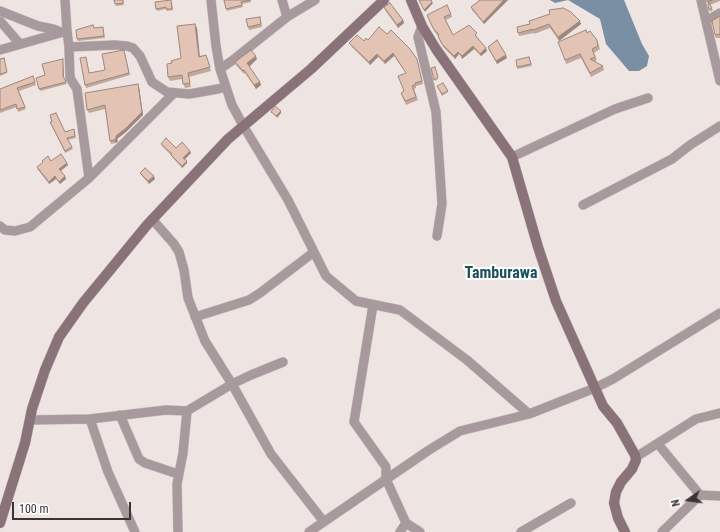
<!DOCTYPE html>
<html>
<head>
<meta charset="utf-8">
<style>
	body { margin:0 }
	#map { position:relative; width:720px; height:532px; overflow:hidden; background:#eee5e2; font-family:"Roboto Condensed",sans-serif }
	canvas { display:block }
	.north { position:absolute; left:668px; top:480px; width:40px; height:40px; -webkit-text-stroke:3px #fff; paint-order:stroke; rotate:256deg; font-size:11px; font-weight:700; line-height:16px; text-align:center; color:#383534 }
	.north::after { content:''; display:block; margin:auto; width:14px; height:18px; background:#383534; clip-path:polygon(50% 0,100% 100%,50% 72%,0 100%) }
	.scale { position:absolute; left:12px; top:502px; width:119px; height:18px; box-sizing:border-box; border:2px solid #383534; border-top:0; padding-left:5px; font-size:12px; line-height:14px; white-space:nowrap; color:#383534; -webkit-text-stroke:3px #fff; paint-order:stroke }
</style>
</head>
<body>
<div id="map">
<canvas width="720" height="532"></canvas>
<div class="north">N</div>
<div class="scale">100 m</div>
</div>
<script>
const ctx = document.querySelector('canvas').getContext('2d');
ctx.lineJoin = 'round';
function fillPath(path, color) {
  ctx.fillStyle = color;
  ctx.fill(path, 'evenodd');
}
function toPath(rows) {
  const path = new Path2D();
  for (const r of rows) {
    path.moveTo(r[0], r[1]);
    for (let i = 2; i < r.length; i += 2) path.lineTo(r[i], r[i + 1]);
  }
  return path;
}
function trace(path, color, width, dash) {
  ctx.strokeStyle = color;
  ctx.lineWidth = width;
  ctx.lineCap = dash ? 'butt' : 'round';
  ctx.setLineDash(dash || []);
  ctx.stroke(path);
}
function write(font, color, halo, rows, align = 'center') {
  ctx.font = font + ' "Roboto Condensed",sans-serif';
  ctx.lineWidth = 4;
  ctx.setLineDash([]);
  ctx.textBaseline = 'middle';
  ctx.strokeStyle = halo;
  ctx.fillStyle = color;
  for (const [text, x, y, turn = 0] of rows) {
    ctx.save();
    ctx.translate(x, y);
    ctx.rotate((+turn || 0) * Math.PI / 180);
    ctx.textAlign = isNaN(turn) ? turn : align;
    if (halo) ctx.strokeText(text, 0, 0);
    ctx.fillText(text, 0, 0);
    ctx.restore();
  }
}
fillPath(toPath([
	[550,0,624,0,642,44,649,56,647,66,639,71,629,71,606,44,600,19,568,0,555,3]
]), '#7a8ea4');
const street = toPath([
	[65,0,67,31,69,47,70,78,77,89,89,178],
	[211,0,216,46,220,69,232,105,244,127,288,200,326,276,356,301,400,310,467,360,529,414],
	[282,0,287,17],
	[701,0,720,81],
	[0,11,38,26,53,29,61,32],
	[0,21,20,44],
	[706,21,720,13],
	[422,26,418,37,436,112,442,204,437,236],
	[69,47,115,45,127,46,133,48,140,56,152,82,167,92,189,94,218,89,225,87],
	[0,50,67,31],
	[220,69,233,60,287,17,315,0],
	[512,157,615,109,648,98],
	[583,205,672,159,690,145,720,126],
	[152,219,174,244,179,252,184,270,188,298,205,341,232,384,271,454,324,522],
	[0,226,5,230,15,231,30,227,89,178,174,93],
	[373,305,354,422,386,467,386,479,406,523,420,532],
	[195,317,249,300,260,293,314,252],
	[120,415,139,459,145,463,178,474],
	[90,419,108,472,135,532],
	[30,420,90,419,166,410,187,411,232,384,251,375,283,362],
	[658,444,700,495,720,496],
	[636,457,696,419,720,413],
	[178,532,177,484,183,453,187,411],
	[309,532,429,450,460,431,529,414,595,388,613,379,720,313],
	[400,532,406,523],
	[521,532,571,503],
	[662,532,700,495]
]);
const secondary = toPath([
	[411,0,422,26,436,49,512,157,538,247,556,301,603,406,617,423,635,455,636,460,632,469,621,482,616,492,614,503,618,518,625,532],
	[0,523,25,443,32,409,45,370,59,337,83,303,147,225,228,139,311,69,384,0]
]);
trace(street, '#cac2bf', 10);
trace(secondary, '#cac2bf', 11);
trace(street, '#a8999c', 9);
trace(secondary, '#897378', 10);
fillPath(toPath([
	[123,0,124,5,116,6,115,4],
	[224,0,251,0,251,2,242,4,243,7,227,11],
	[480,0,508,0,484,24,472,10,471,7],
	[707,0,720,0,720,1,710,5,713,10,710,12],
	[172,2,173,10,167,11,166,9,157,11,156,9],
	[384,7,403,20,404,23,398,28,385,10],
	[451,14,452,17,446,20,453,35,478,36,476,37,487,51,481,56,474,49,462,59,459,54,455,59,443,47,439,39,438,36,434,31,427,15],
	[720,16,720,38,716,38,715,35],
	[260,17,262,27,249,30,248,27],
	[580,21,581,24,559,41,550,28,534,34,534,33,519,36,518,33,530,24],
	[95,28,103,29,105,38,78,41,77,39],
	[197,28,200,56,206,55,211,71,189,77,191,87,185,88,182,79,170,81,168,77,172,63,181,58],
	[587,33,597,40,600,49,594,53,597,60,594,62,603,66,604,70,591,77,581,58,566,64,565,60],
	[368,40,417,59,423,84,416,86,416,88,414,89,418,100,406,105,401,93,404,91,406,73,394,56,385,64,378,57,370,65,351,46,349,43,364,41],
	[488,47,507,58,497,64,489,50],
	[124,50,130,75,86,88,85,85,86,57,89,73,105,70],
	[529,57,532,66,517,69,517,67],
	[4,58,7,73,0,76,0,59],
	[63,59,63,62,64,78,67,84,40,91,36,78,45,75],
	[257,59,249,66,260,82,261,85,256,89,245,73,244,74,236,65,235,62],
	[435,67,438,79,435,81,431,68],
	[33,76,36,85,19,91,26,109,18,112,17,107,0,113,0,89],
	[437,86,448,91,448,92,442,96],
	[139,87,143,115,126,132,117,139,118,141,116,143,111,144,110,141,105,109,89,113,87,110],
	[52,122,65,132,74,129,76,138,68,140,73,149,65,153,51,124],
	[161,144,176,148,191,153,185,159,187,163,182,168,172,157,171,155,162,146],
	[42,161,51,161,67,163,68,165,61,171,65,176,66,179,60,184,56,179,49,184,38,170,37,167,42,163],
	[140,173,155,179,149,184,141,175]
]), '#c2a89b');
fillPath(toPath([
	[504,0,508,0,484,24,483,22],
	[432,2,433,3,425,12,424,10],
	[403,20,404,23,398,28,397,25],
	[580,21,581,24,559,41,558,37],
	[195,24,197,28,200,61,199,57],
	[473,46,474,49,462,59,462,56],
	[486,48,487,51,481,56,480,54],
	[458,52,459,54,455,59,454,56],
	[393,53,394,56,385,64,384,61],
	[377,54,378,57,370,65,369,62],
	[506,55,507,58,497,64,496,61],
	[256,56,257,59,249,67,247,63],
	[63,59,63,62,64,78,63,76],
	[260,82,261,85,256,89,254,85],
	[138,84,139,87,143,115,126,132,117,139,118,141,116,143,114,140],
	[281,111,281,113,277,118,276,116],
	[190,151,191,153,184,160,183,158],
	[187,161,187,163,182,168,182,166],
	[67,163,68,165,60,171,59,169],
	[55,176,56,179,49,184,49,182],
	[65,176,66,179,60,184,59,182],
	[154,176,155,179,149,184,148,181]
]), '#9e887e');
const building = toPath([
	[114,0,123,0,123,3,115,4,114,0],
	[171,0,172,9,166,9,166,7,156,9,155,2,171,0],
	[224,0,250,0,241,2,242,5,226,9,224,0],
	[419,0,431,0,432,2,424,10,419,0],
	[480,0,504,0,483,22,471,7,480,0],
	[707,0,713,0,707,2,707,0],
	[390,3,403,20,397,25,384,7,390,3],
	[709,3,712,8,709,10,708,4,709,3],
	[447,5,451,14,444,17,453,35,469,25,477,33,475,35,486,48,480,54,473,46,462,56,458,52,454,56,442,44,438,36,439,35,433,28,427,15,447,5],
	[563,8,571,12,580,21,558,37,549,24,533,30,533,29,518,33,517,27,530,24,529,21,550,14,549,10,563,8],
	[720,16,720,34,715,35,712,21,720,16],
	[260,17,261,24,248,27,246,19,260,17],
	[195,24,199,57,206,55,210,67,188,73,190,83,183,84,182,75,168,77,167,64,172,63,171,61,181,58,177,26,195,24],
	[93,25,94,28,103,27,104,36,77,39,76,30,93,25],
	[379,27,387,34,391,30,410,49,417,59,422,81,415,83,415,85,412,86,416,97,405,101,401,93,404,91,398,76,406,73,393,53,384,61,377,54,369,62,349,43,357,35,364,41,366,38,368,40,379,27],
	[586,30,587,33,590,31,597,40,598,46,592,49,595,57,590,59,603,66,590,73,580,54,565,60,558,42,586,30],
	[497,40,506,55,496,61,488,47,497,40],
	[124,50,129,73,85,85,80,58,86,57,89,73,105,70,102,54,124,50],
	[251,50,256,56,247,63,260,82,254,85,244,70,243,71,235,62,251,50],
	[529,57,531,64,517,67,516,60,529,57],
	[4,58,7,72,0,74,0,59,4,58],
	[63,59,63,76,66,82,39,89,36,78,45,75,42,64,63,59],
	[435,67,438,77,434,80,431,68,435,67],
	[33,76,35,82,17,88,25,107,17,109,16,104,0,110,0,89,33,76],
	[443,83,448,91,442,94,437,86,443,83],
	[138,84,142,112,125,129,116,136,116,138,114,140,110,141,105,105,87,110,85,93,138,84],
	[275,106,281,111,276,116,271,112,275,106],
	[56,113,65,132,74,129,75,136,67,138,72,147,65,151,50,122,52,122,50,115,56,113],
	[166,138,176,148,182,142,190,151,183,158,187,161,182,166,171,155,172,154,161,144,166,138],
	[61,154,67,163,59,169,65,176,59,182,55,176,49,182,37,167,43,162,42,161,48,156,51,161,61,154],
	[145,168,154,176,148,181,140,173,145,168]
]);
fillPath(building, '#e2c3b4');
trace(building, '#9e887e', 1);
write('bold 16px', '#1a4f5e', '#fff', [
	["Tamburawa",501,274]
]);
</script>
</body>
</html>
